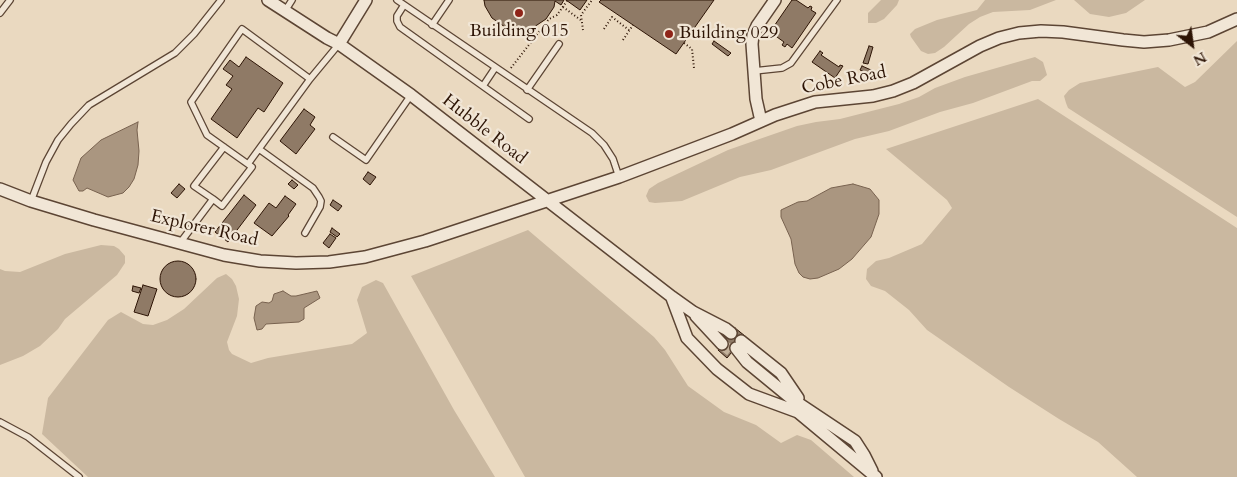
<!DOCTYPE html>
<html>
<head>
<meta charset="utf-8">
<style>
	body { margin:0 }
	#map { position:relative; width:1237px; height:477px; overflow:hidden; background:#ead9c0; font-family:Cardo,serif }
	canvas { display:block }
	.north { position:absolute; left:1167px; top:20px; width:50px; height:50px; -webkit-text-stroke:4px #f1e6d6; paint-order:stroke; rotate:150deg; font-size:14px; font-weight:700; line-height:20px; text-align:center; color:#2d1405 }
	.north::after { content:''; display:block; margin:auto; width:18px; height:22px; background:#2d1405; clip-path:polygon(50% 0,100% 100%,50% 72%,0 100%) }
</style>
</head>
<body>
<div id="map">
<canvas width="1237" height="477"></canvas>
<div class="north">N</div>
</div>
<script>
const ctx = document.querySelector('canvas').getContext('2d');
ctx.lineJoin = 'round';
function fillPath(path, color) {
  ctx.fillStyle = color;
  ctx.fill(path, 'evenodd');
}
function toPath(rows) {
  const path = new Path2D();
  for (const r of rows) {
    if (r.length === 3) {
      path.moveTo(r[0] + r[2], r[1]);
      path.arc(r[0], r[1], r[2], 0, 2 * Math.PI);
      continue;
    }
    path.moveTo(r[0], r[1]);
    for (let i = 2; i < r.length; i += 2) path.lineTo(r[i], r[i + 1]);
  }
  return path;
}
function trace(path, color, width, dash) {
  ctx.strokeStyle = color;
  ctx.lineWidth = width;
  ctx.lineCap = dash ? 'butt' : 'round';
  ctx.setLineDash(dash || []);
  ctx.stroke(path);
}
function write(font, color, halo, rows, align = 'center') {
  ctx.font = font + ' Cardo,serif';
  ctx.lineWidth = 4.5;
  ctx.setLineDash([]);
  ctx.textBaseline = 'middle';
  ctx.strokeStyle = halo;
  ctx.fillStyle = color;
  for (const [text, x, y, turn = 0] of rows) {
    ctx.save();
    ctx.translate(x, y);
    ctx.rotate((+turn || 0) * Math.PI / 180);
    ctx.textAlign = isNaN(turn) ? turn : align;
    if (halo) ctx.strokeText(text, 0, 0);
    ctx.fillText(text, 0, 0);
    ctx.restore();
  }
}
fillPath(toPath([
	[881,0,899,0,897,5,884,19,876,23,868,23,868,13],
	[985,0,1056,0,1030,10,993,12,980,17,969,24,944,47,935,53,928,54,921,51,911,37,910,34,915,29,937,20,977,10],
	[1074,0,1145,0,1126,13,1109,17,1090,14],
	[1237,41,1237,217,1068,108,1066,103,1064,96,1069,90,1080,83,1158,67,1185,87,1195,82],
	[1035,57,1043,62,1047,75,1040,81,1032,81,973,103,940,112,889,131,855,139,771,170,740,177,682,201,655,203,649,202,646,196,649,189,658,183,728,150,748,143,797,126,816,122,840,119,899,104,919,97,935,88,965,77],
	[1038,99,1237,228,1237,477,1137,477,1098,442,1059,419,1009,387,927,330,909,310,885,291,871,286,866,279,867,269,876,261,889,258,922,244,952,208,947,200,886,149],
	[528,230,654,337,665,350,688,386,724,412,756,425,781,443,797,435,811,440,854,477,525,477,411,276],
	[101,245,114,246,119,249,125,256,125,263,117,275,65,319,58,329,40,346,23,356,0,365,0,269,5,271,20,272,65,254],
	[226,274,232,279,236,286,239,299,237,316,227,342,229,350,232,354,251,363,268,358,352,344,367,333,357,300,362,287,376,280,383,283,454,410,495,477,88,477,42,434,48,398,108,320,121,312,143,324,153,325,167,320,184,309,217,278]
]), '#cab8a0');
const water = toPath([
	[138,122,137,130,139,151,138,165,134,179,129,187,123,193,108,197,87,188,83,191,79,191,73,180,81,158,101,140,138,122],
	[853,184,870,189,879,200,879,214,871,237,852,259,839,269,818,278,810,279,803,277,799,273,795,264,791,239,781,217,781,210,798,202,807,201,831,188,853,184],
	[283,291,291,296,296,296,317,291,320,298,304,308,304,319,299,322,266,324,262,329,257,330,254,318,256,306,262,302,269,303,272,301,274,294,283,291]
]);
fillPath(water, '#aa9680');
trace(water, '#78624f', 1);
const building = toPath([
	[484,0,564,0,561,5,555,1,554,7,546,19,534,27,518,30,505,27,492,18,485,6,484,0],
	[566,0,587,0,580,10,566,0],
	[601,0,714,0,676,54,599,2,601,0],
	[792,0,796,0,808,8,810,6,812,7,811,10,816,13,792,48,787,44,785,47,782,45,784,42,770,32,792,0],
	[714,41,731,53,728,56,712,44,714,41],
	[869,46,873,47,868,64,863,63,869,46],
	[820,51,823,53,821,55,839,67,840,65,843,66,835,78,812,62,820,51],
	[246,57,283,83,264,112,258,108,237,138,211,119,232,89,226,85,233,76,223,69,230,60,239,67,246,57],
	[862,66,880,74,878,78,860,70,862,66],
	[304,109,315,117,310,125,315,129,296,154,280,141,304,109],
	[368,172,376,177,370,185,363,179,368,172],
	[292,180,298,185,294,189,288,184,292,180],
	[179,184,185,189,177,198,171,193,179,184],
	[244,195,256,205,228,242,215,232,244,195],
	[285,196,296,204,288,215,289,216,272,236,254,223,269,203,276,208,285,196],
	[333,200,342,206,338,211,330,205,333,200],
	[332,228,340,234,337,237,330,232,332,228],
	[330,234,336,238,329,248,323,243,330,234],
	[178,279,18],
	[143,285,157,289,148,316,134,312,143,285],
	[133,286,141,288,139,293,132,291,133,286],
	[735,328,745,336,727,358,718,350,735,328]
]);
fillPath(building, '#8f7a66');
trace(building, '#2d1405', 1);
trace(toPath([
	[722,344,732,352]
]), '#c4b29b', 11, [11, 5.5]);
const service = toPath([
	[397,0,592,133,604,145,613,159,619,177],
	[404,5,397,16,397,21,400,27,529,119],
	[285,11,292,0],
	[0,13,10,0],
	[432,25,449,0],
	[754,71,782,68,791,63,837,0],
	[483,86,495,68],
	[527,90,559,44],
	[333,137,366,160,411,95],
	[259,149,313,188,319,197,321,201,320,207,305,233],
	[248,164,310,79,339,44],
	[213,199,222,206,252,167,207,135,191,102,242,29,310,79],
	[31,201,46,162,58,140,71,124,89,105,175,53,194,34,221,0],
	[180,243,213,199,194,186,224,147],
	[0,422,28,437,79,477]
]);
const minor = toPath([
	[268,0,327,38,339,44,411,95,672,297,693,312,726,329,731,333],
	[339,44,366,0],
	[761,121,756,99,752,44,753,35,757,26,775,0],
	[0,189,31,201,94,220,224,255,260,261,296,263,329,262,365,257,425,241,619,177,732,134,775,115,815,102,873,96,893,91,913,83,980,46,999,38,1019,33,1041,31,1063,32,1123,40,1144,42,1169,40,1208,32,1237,19],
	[672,298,687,338,717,369,749,394,798,412,876,477],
	[696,316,722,344],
	[741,341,781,373,798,398],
	[736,348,747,362,792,399,855,441,864,455,872,471]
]);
trace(service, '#5c4534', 8);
trace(minor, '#5c4534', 14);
trace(toPath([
	[563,7,582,21],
	[604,29,612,17,629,30],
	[583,30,581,15,592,0],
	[623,40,633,25],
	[684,43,692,49,694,68],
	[511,68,549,19,557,15,567,1]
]), '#2d1405', 2, [1, 2.5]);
trace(service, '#f1e6d6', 5.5);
trace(minor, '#f1e6d6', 11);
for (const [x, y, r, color] of [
	[519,13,5,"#8f2418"],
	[669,34,5,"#8f2418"]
]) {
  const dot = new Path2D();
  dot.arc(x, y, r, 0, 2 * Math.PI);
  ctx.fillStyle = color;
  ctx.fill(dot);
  trace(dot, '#f1e6d6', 2);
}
write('18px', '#2d1405', '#f1e6d6', [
	["Building 015",519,32],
	["Building 029",679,34,"left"]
]);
write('18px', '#2d1405', '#f1e6d6', [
	["Cobe Road",844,81,-11],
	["Hubble Road",484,130,38],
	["Explorer Road",204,229,13]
]);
</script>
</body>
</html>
